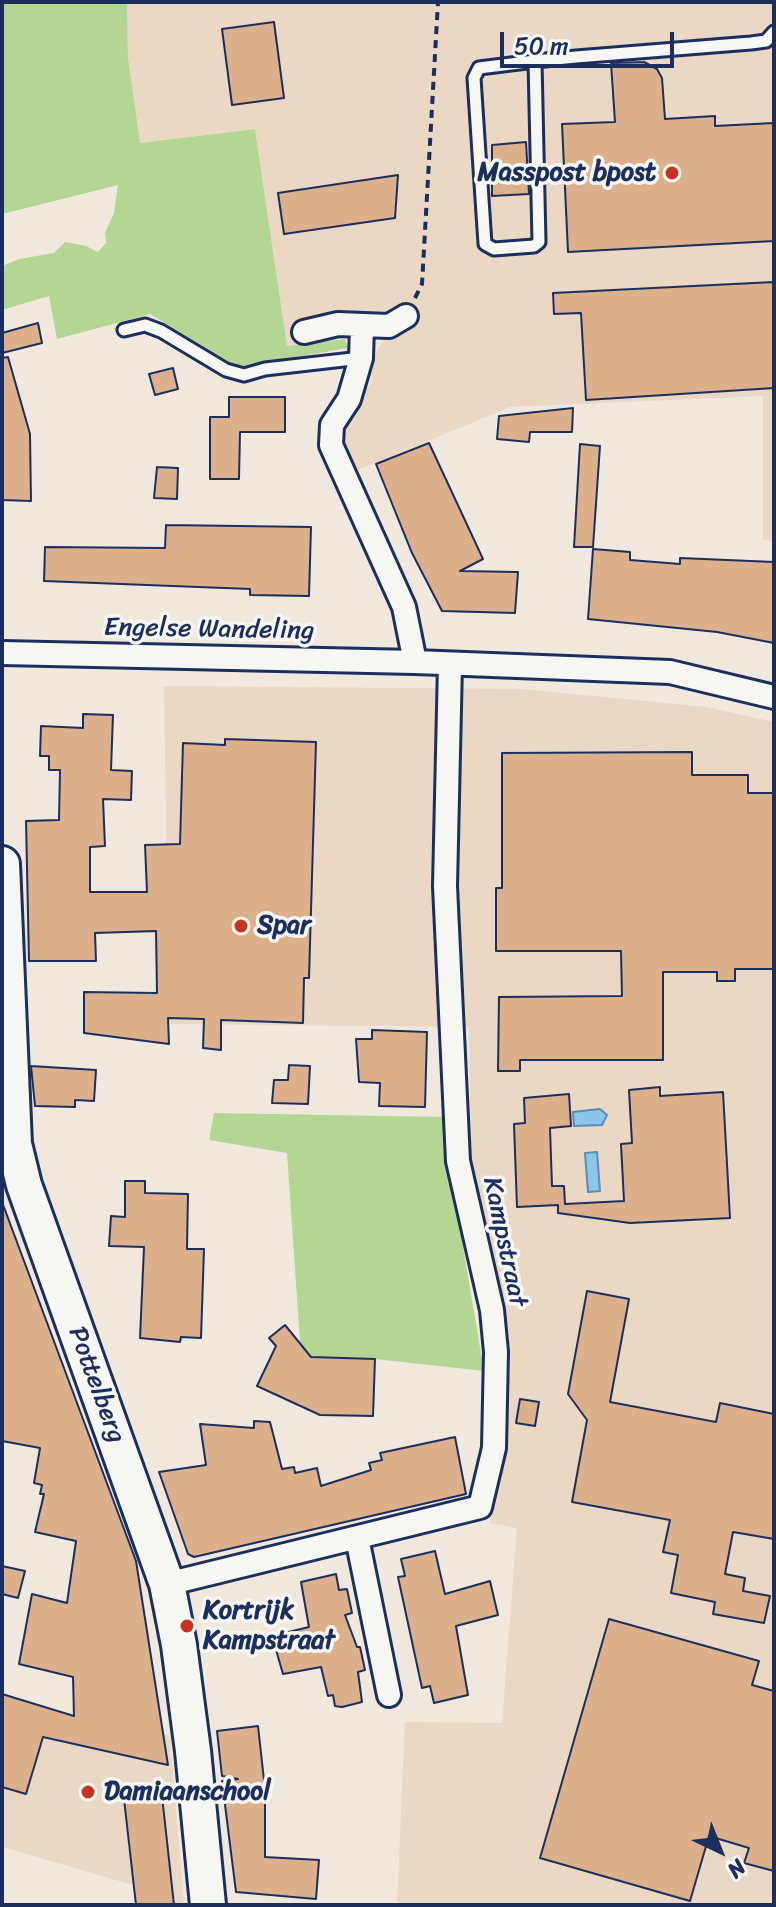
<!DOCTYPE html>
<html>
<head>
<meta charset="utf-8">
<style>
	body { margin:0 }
	#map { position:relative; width:776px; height:1907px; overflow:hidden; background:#f1e8dd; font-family:Sriracha,sans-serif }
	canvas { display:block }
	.frame { position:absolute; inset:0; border:4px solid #1b2f5e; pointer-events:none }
	.north { position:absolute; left:680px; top:1811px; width:80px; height:80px; -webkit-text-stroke:6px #f6f6f2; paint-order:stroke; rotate:137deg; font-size:22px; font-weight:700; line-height:32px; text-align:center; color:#1b2f5e }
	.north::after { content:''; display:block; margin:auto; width:28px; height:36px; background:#1b2f5e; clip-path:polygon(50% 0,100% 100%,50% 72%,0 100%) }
	.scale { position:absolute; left:500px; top:32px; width:174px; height:36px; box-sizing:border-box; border:4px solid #1b2f5e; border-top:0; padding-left:10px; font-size:24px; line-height:28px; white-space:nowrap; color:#1b2f5e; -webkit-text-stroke:6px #f6f6f2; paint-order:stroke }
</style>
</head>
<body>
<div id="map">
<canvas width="776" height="1907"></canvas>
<div class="frame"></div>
<div class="north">N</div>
<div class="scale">50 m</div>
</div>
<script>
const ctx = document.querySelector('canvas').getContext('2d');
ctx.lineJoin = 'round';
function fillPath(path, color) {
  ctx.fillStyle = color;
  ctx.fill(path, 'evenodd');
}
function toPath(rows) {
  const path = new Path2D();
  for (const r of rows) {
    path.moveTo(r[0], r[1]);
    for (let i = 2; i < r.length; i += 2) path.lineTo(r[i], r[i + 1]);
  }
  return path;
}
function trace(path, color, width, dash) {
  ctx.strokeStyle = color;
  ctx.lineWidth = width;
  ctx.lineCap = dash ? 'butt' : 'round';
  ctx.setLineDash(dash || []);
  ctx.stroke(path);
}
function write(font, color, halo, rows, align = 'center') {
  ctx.font = font + ' Sriracha,sans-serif';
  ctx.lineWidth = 7;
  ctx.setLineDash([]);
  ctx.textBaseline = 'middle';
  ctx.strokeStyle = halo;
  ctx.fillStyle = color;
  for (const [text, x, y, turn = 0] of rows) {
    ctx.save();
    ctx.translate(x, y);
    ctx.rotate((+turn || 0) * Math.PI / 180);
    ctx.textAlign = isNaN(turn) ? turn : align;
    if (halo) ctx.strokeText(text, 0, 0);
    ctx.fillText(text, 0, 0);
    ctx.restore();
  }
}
fillPath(toPath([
	[127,2,774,2,774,541,763,540,763,396,510,407,353,472,344,435,349,415,371,383,374,356,388,333,287,346,255,129,139,143,128,58],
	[164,686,522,689,707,707,774,722,774,1905,397,1905,405,1722,502,1723,517,1528,490,1523,505,1442,507,1363,471,1166,469,1027,169,1024],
	[2,1694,74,1716,170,1736,184,1905,136,1905,133,1885,2,1847]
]), '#ead7c4');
fillPath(toPath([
	[2,2,127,2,128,58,140,143,255,129,287,346,345,339,348,348,245,366,232,364,150,314,57,339,49,296,2,310,2,266,19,259,54,253,65,242,86,246,98,252,106,243,105,233,114,213,118,185,2,214],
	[214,1113,445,1117,445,1141,484,1371,375,1359,301,1356,287,1153,209,1140]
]), '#b3d792');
const water = toPath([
	[600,1109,607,1115,602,1125,574,1126,573,1112,600,1109],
	[597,1152,600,1191,588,1192,585,1153,597,1152]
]);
fillPath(water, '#8bc7eb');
trace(water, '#5e8ab3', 2);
const building = toPath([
	[274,22,284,98,232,105,222,29,274,22],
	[644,62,657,69,662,78,665,119,715,116,715,126,774,123,774,241,568,252,562,124,615,122,611,63,644,62],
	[526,142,529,194,492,196,492,145,526,142],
	[398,175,395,218,284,234,278,193,398,175],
	[774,282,774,388,586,400,581,313,554,314,553,293,774,282],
	[38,323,42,343,2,353,2,333,38,323],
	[8,357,30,434,31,501,2,500,2,358,8,357],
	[173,368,178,389,155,395,149,374,173,368],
	[229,397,285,397,285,432,240,432,239,479,210,479,210,417,229,417,229,397],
	[573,408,572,432,530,432,529,442,497,439,499,416,573,408],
	[429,443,483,559,460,571,518,572,515,613,442,611,412,553,376,464,429,443],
	[580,444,600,446,593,547,574,547,580,444],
	[157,467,178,468,177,499,154,498,157,467],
	[166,525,311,527,309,596,250,595,250,589,44,581,45,547,165,548,166,525],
	[593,549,630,552,630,560,680,564,680,558,774,562,774,643,717,632,588,619,593,549],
	[83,714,113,715,111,770,132,771,131,800,103,799,105,846,90,847,90,892,147,892,145,845,180,844,183,743,225,745,225,739,316,742,309,978,304,978,303,1023,221,1020,221,1050,203,1048,204,1019,168,1018,169,1044,84,1033,84,992,157,993,156,931,95,933,96,961,29,961,26,821,59,820,60,770,49,770,49,756,40,756,41,726,83,728,83,714],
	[692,752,692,775,748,775,748,793,774,793,774,969,735,969,735,981,717,981,717,972,663,972,663,1060,520,1060,520,1071,498,1071,499,997,622,996,621,951,496,951,496,888,502,888,502,753,692,752],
	[372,1030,427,1032,425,1107,379,1106,380,1083,359,1082,356,1039,372,1039,372,1030],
	[289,1065,310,1066,308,1104,272,1103,274,1080,288,1080,289,1065],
	[31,1066,96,1070,94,1101,75,1100,75,1107,35,1106,31,1066],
	[660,1087,660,1096,723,1092,730,1218,630,1223,558,1213,558,1205,517,1207,514,1124,525,1123,524,1098,569,1094,571,1126,550,1128,552,1186,564,1186,565,1204,624,1201,621,1144,632,1143,629,1090,660,1087],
	[125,1181,145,1181,145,1193,188,1194,187,1249,204,1249,201,1338,181,1337,180,1342,140,1338,144,1247,109,1246,111,1216,125,1217,125,1181],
	[2,1202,136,1561,168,1765,43,1737,26,1794,2,1787,2,1694,74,1716,73,1677,19,1664,32,1594,67,1603,76,1541,35,1532,44,1494,40,1494,42,1485,34,1483,40,1448,2,1441,2,1202],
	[587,1291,629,1299,610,1402,716,1422,720,1403,774,1414,774,1539,733,1532,725,1574,745,1578,743,1591,770,1596,764,1623,713,1614,715,1602,671,1593,678,1555,663,1552,670,1520,572,1502,587,1420,568,1394,587,1291],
	[285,1325,311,1357,375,1359,373,1416,320,1415,257,1386,276,1346,269,1338,285,1325],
	[520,1399,539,1402,535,1426,516,1423,520,1399],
	[254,1421,270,1422,282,1469,294,1467,295,1473,317,1468,321,1486,371,1470,369,1463,382,1460,380,1453,455,1437,466,1494,194,1557,188,1554,159,1472,206,1465,200,1424,254,1428,254,1421],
	[435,1551,445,1594,490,1581,498,1615,456,1626,468,1695,434,1703,430,1686,422,1688,398,1577,405,1576,401,1559,435,1551],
	[2,1566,25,1571,18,1598,2,1594,2,1566],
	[336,1574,339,1590,347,1589,352,1613,345,1615,357,1647,360,1647,365,1670,358,1672,362,1702,342,1707,335,1706,333,1695,328,1696,321,1667,283,1674,272,1636,309,1627,301,1582,336,1574],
	[609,1619,759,1661,752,1685,774,1691,774,1871,744,1863,749,1848,709,1836,690,1901,540,1858,609,1619],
	[258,1726,265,1789,265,1857,319,1860,316,1899,236,1892,222,1781,238,1779,222,1776,217,1731,258,1726],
	[161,1787,174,1905,136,1905,123,1790,161,1787]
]);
fillPath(building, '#dbb08b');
trace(building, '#1b2f5e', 2);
const lane = toPath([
	[535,61,539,242,534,246,494,249,485,244,474,78,479,68,535,61,576,57,751,43,766,41,774,32],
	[124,330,145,325,161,331,226,370,244,375,265,369,361,358]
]);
const street = toPath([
	[362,326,361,358,349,399,332,425,331,445,404,607,415,662],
	[304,332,338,324,389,326,406,316],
	[2,653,415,662,670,672,774,697],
	[357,1538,389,1695],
	[167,1584,480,1507,494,1448,496,1352,492,1310,458,1161,445,886,450,664]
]);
const primary = toPath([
	[2,864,14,1144,24,1185,167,1584,179,1645,193,1751,208,1905]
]);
trace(lane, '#1b2f5e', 17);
trace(street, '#1b2f5e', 28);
trace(primary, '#1b2f5e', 40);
trace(toPath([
	[415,298,422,284,438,2]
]), '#1b2f5e', 4, [8, 6]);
trace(lane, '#f6f6f2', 11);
trace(street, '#f6f6f2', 22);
trace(primary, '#f6f6f2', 34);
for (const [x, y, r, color] of [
	[672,173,8,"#c8321e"],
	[241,926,8,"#c8321e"],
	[187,1626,8,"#c8321e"],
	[88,1792,8,"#c8321e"]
]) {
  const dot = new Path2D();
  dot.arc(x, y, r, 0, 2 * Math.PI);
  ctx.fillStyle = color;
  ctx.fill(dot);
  trace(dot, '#f6f6f2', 3);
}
write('bold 26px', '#1b2f5e', '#f6f6f2', [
	["Masspost bpost",656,173,"right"],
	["Spar",257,926],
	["Kortrijk",203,1611],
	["Kampstraat",203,1641],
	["Damiaanschool",104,1792]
], 'left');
write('26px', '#1b2f5e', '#f6f6f2', [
	["Engelse Wandeling",209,630,1],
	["Kampstraat",504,1242,78],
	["Pottelberg",96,1385,70]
]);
</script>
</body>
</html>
